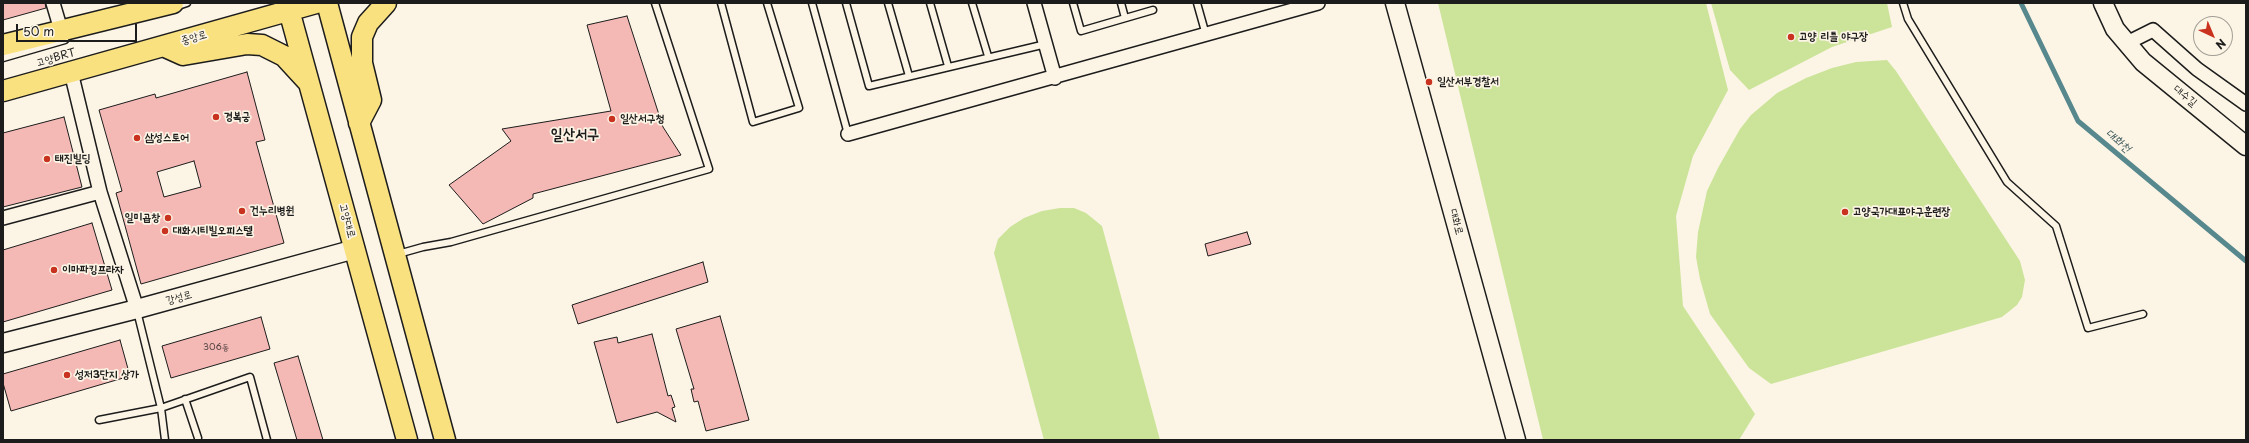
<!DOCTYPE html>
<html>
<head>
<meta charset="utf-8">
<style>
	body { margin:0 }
	#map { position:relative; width:2249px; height:443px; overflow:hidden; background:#fcf5e5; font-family:"Playpen Sans",sans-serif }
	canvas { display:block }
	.frame { position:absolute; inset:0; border:4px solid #1c1c1c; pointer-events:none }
	.north { position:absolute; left:2193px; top:16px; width:40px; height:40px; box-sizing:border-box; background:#fcf5e5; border:1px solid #a29e95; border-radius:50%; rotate:136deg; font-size:11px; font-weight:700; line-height:16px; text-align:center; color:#1c1c1c }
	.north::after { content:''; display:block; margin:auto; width:14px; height:18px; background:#c8321e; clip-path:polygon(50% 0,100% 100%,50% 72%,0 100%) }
	.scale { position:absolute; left:16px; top:24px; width:121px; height:18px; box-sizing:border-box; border:2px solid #1c1c1c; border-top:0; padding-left:5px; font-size:12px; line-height:14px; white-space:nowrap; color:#1c1c1c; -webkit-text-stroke:3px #fcf5e5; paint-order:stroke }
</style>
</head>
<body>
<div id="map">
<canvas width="2249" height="443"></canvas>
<div class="frame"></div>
<div class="north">N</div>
<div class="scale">50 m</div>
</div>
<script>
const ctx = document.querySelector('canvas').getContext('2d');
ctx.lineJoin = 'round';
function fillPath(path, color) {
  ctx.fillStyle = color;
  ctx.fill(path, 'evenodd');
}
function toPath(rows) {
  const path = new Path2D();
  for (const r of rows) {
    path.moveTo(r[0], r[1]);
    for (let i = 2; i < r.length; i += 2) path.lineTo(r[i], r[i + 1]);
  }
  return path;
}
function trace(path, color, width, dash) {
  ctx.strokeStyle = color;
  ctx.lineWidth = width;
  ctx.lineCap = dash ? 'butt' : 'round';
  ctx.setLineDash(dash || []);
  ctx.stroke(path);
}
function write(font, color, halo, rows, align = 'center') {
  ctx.font = font + ' "Playpen Sans","Poor Story",sans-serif';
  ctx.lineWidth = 3.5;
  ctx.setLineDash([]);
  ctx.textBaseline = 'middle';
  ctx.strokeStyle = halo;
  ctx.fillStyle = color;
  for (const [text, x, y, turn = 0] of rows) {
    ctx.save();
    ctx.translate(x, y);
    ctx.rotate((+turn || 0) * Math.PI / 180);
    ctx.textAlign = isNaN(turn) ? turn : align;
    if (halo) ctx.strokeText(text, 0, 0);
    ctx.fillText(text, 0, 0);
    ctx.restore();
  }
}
fillPath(toPath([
	[1438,3,1706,3,1728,90,1693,156,1676,216,1683,306,1755,414,1739,440,1543,440],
	[1711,3,1887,3,1892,27,1832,47,1749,90,1730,70],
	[1887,60,1896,71,2020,261,2025,280,2022,297,2017,305,2002,317,1771,384,1749,368,1710,314,1700,279,1696,257,1698,232,1707,191,1718,168,1740,129,1751,115,1777,93,1806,78,1832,68,1856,62],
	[1060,208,1074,208,1086,213,1102,226,1160,440,1044,440,994,253,998,239,1010,227,1024,218,1042,211]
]), '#cce49a');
trace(toPath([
	[2021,3,2078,121,2246,261]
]), '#57888d', 5);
const building = toPath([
	[3,3,45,3,46,8,3,20,3,3],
	[627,16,663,127,681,155,533,194,533,198,483,224,449,185,511,141,502,129,611,111,587,25,627,16],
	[247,72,265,140,256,142,284,243,141,284,116,193,122,191,99,110,155,94,156,98,247,72],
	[194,161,201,187,164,197,157,172,194,161],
	[64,117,82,187,3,207,3,133,64,117],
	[92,223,112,290,3,322,3,250,92,223],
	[1247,232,1251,244,1208,256,1205,244,1247,232],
	[703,262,708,282,578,324,572,305,703,262],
	[720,316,749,420,706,431,698,401,694,402,691,389,694,389,676,329,720,316],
	[261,317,270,349,171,378,162,346,261,317],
	[652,334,668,396,671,395,675,407,672,408,676,422,657,412,617,423,594,342,617,337,618,343,652,334],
	[120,340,130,376,11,411,3,383,3,374,120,340],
	[298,356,323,440,297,440,274,363,298,356]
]);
fillPath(building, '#f4b8b5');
trace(building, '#1c1c1c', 1);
const lane = toPath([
	[721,3,753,122,799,108,767,3],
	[812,3,848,134],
	[846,3,869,86,1046,44],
	[888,3,909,76],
	[930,3,948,66],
	[972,3,988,56],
	[1073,3,1081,31,1153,10],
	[1121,3,1125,18],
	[1197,3,1206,35],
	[1903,3,1908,19,2007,182,2056,226,2088,328,2143,314],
	[175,7,187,3],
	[3,58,65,40],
	[398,254,423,247,451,242,709,169,655,3],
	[137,311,161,408,165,440],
	[185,399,198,438],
	[99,420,161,408,250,377,267,440]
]);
const street = toPath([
	[53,3,61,30],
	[1034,3,1055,78],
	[2127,43,2153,30,2197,69,2246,104],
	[71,72,100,192,137,309],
	[848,134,1318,3],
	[3,218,100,192]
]);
const secondary = toPath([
	[1395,3,1516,440],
	[2103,3,2115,29,2143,62,2246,146],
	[3,343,137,309,355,249]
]);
const primary = toPath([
	[287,3,407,440],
	[327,3,445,440],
	[3,45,173,3],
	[163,46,183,55,247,44,262,45,284,56,307,81],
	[3,91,316,3],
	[359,123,371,100,362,63,362,37,368,23,386,3]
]);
trace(lane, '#1c1c1c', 9);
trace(street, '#1c1c1c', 16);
trace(secondary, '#1c1c1c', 21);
trace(primary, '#1c1c1c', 23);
trace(lane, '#fcf5e5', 6);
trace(street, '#fcf5e5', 13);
trace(secondary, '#fcf5e5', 18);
trace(primary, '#fae180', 20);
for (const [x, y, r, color] of [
	[1791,37,4,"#c8321e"],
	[1429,82,4,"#c8321e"],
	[216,117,4,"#c8321e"],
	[612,119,4,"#c8321e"],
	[137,138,4,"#c8321e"],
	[47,159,4,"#c8321e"],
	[242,211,4,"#c8321e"],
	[1845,212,4,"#c8321e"],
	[168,218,4,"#c8321e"],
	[165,231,4,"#c8321e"],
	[54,270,4,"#c8321e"],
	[67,375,4,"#c8321e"]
]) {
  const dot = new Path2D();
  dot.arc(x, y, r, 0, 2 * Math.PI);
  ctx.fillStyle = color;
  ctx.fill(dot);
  trace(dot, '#fcf5e5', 1.5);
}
write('9px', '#524342', null, [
	["306동",216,348]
]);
write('bold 11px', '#1c1c1c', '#fcf5e5', [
	["고양 리틀 야구장",1799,37],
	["일산서부경찰서",1437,82],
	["경복궁",224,117],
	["일산서구청",620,119],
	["삼성스토어",145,138],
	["태진빌딩",55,159],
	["건누리병원",250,211],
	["고양국가대표야구훈련장",1853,212],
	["일미곱창",160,218,"right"],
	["대화시티빌오피스텔",173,231],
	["이마파킹프라자",62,270],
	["성저3단지 상가",75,375]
], 'left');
write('11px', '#1c1c1c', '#fcf5e5', [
	["중앙로",194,38,-16],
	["고양BRT",56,58,-16],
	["대수길",2185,96,39],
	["고양대로",347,221,75],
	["대화로",1456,222,75],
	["강성로",179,298,-15]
]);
write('italic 12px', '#3f5b5e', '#fcf5e5', [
	["대화천",2118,141,40]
]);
write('bold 15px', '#1c1c1c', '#fcf5e5', [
	["일산서구",575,135]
]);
</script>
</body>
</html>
